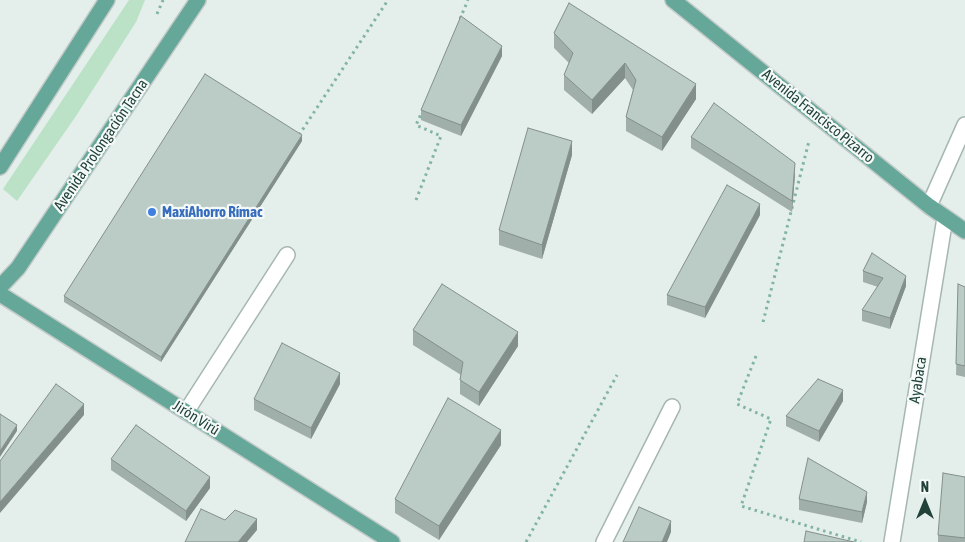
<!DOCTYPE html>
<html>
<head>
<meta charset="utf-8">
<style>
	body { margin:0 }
	#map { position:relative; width:965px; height:542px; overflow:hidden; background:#e4eeea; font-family:"Asap Condensed",sans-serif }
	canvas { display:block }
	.north { position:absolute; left:900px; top:477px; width:50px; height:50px; -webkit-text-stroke:4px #f5faf8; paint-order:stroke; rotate:0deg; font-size:14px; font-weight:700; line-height:20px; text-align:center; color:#21423a }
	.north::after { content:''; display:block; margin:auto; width:18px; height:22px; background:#21423a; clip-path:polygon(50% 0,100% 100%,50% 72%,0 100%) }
</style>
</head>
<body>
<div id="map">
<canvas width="965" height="542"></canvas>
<div class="north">N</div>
</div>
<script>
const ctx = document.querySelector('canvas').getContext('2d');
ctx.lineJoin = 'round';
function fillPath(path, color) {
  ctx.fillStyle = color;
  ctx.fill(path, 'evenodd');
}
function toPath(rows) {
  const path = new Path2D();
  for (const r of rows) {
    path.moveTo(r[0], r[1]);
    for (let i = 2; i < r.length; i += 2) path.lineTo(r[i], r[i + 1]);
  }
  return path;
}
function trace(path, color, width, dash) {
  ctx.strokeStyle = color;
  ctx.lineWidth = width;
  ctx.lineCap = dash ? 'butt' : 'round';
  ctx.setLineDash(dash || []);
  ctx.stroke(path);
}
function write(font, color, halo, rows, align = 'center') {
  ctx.font = font + ' "Asap Condensed",sans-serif';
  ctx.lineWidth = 4.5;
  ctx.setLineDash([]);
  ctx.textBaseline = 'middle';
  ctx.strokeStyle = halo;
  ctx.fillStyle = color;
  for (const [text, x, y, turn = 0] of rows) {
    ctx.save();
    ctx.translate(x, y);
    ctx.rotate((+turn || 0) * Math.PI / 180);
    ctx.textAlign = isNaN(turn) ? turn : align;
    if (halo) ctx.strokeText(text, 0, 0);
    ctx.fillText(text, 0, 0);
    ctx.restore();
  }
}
fillPath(toPath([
	[129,0,145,0,136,22,76,116,17,201,3,189]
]), '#bbe1c6');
const minor = toPath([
	[929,206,965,125],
	[186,412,287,255],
	[604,542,672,407],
	[892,542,945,218]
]);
const major = toPath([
	[673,0,929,206,965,231],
	[0,167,107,0],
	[0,287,18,268,198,0],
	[0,294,392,542]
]);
trace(minor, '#a6b7b2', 18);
trace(major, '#c1cac8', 18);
trace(toPath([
	[157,14,163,0],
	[460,19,468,0],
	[299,135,388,0],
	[416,200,441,136,416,125,422,112],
	[763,322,809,141],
	[756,356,737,404,771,419,741,506,861,542],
	[526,542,617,375]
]), '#82b4a6', 3, [2.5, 4]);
trace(minor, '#fff', 15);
trace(major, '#65a798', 15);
fillPath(toPath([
	[569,3,696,99,662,151,626,131,626,117,633,90,625,78,592,114,564,90,564,75,569,63,554,48,554,33],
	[502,56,461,136,421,120,421,110],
	[691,137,795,174,792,212,691,148],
	[302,141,161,362,64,302,64,296],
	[572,155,542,259,499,245,499,230],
	[760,215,705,318,667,305,667,295],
	[872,253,906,286,890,329,862,321,862,310,878,287,863,282,863,271],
	[958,284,965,287,965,377,956,375],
	[413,330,518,346,479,406,460,394,460,380,461,375,413,345],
	[340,384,311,439,254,410,254,399],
	[843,401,819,442,786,426,786,416],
	[501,445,439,540,395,513,395,499],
	[111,459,210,488,186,521,111,470],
	[965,477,965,542,938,542,938,535],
	[799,499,867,502,862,523,799,510]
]), '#a1afaa');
fillPath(toPath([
	[502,46,502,56,461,136,461,125],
	[625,63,625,78,592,114,592,100],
	[696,84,696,99,662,151,662,137],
	[302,135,302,141,161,362,161,357],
	[572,141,572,155,542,259,542,245],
	[795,163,795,174,792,212,792,201],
	[760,204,760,215,705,318,705,307],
	[906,276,906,286,890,329,890,318],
	[518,332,518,346,479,406,479,392],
	[340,373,340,384,311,439,311,428],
	[843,390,843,401,819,442,819,431],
	[84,404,84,415,0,513,0,502],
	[17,425,17,431,0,457,0,451],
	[501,430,501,445,439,540,439,526],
	[210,477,210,488,186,521,186,511],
	[867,492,867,502,862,523,862,512],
	[257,519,257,530,247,542,238,542],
	[671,521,671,532,667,542,662,542]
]), '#838f8b');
const building = toPath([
	[569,3,696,84,662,137,626,117,636,80,625,63,592,100,564,75,573,53,554,33,569,3],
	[461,16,502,46,461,125,421,110,461,16],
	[205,74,302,135,161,357,64,296,205,74],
	[714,103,795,163,792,201,691,137,714,103],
	[528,128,572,141,542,245,499,230,528,128],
	[727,185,760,204,705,307,667,295,727,185],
	[872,253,906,276,890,318,862,310,883,278,863,271,872,253],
	[442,284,518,332,479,392,460,380,463,362,413,330,442,284],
	[958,284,965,287,965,366,956,364,958,284],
	[282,343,340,373,311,428,254,399,282,343],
	[818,379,843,390,819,431,786,416,818,379],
	[56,384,84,404,0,502,0,461,56,384],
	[448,398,501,430,439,526,395,499,448,398],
	[0,414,17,425,0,451,0,414],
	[136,425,210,477,186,511,111,459,136,425],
	[808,458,867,492,862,512,799,499,808,458],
	[943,473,965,477,965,538,938,535,943,473],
	[639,507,671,521,662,542,623,542,639,507],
	[201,509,225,520,235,510,257,519,238,542,185,542,201,509],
	[806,531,854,542,804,542,806,531]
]);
fillPath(building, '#bbccc6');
trace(building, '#838f8b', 1);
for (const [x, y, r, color] of [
	[152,212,5,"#3f7fe0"]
]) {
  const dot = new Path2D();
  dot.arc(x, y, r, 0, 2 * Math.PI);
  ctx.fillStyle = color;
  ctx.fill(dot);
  trace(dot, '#f5faf8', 2);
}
write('15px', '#21423a', '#f5faf8', [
	["Avenida Francisco Pizarro",818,116,39],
	["Avenida Prolongación Tacna",101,145,-56],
	["Ayabaca",918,380,-81],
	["Jirón Virú",196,418,32]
]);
write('bold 15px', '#366cbe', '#f5faf8', [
	["MaxiAhorro Rímac",162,212]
], 'left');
</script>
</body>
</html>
